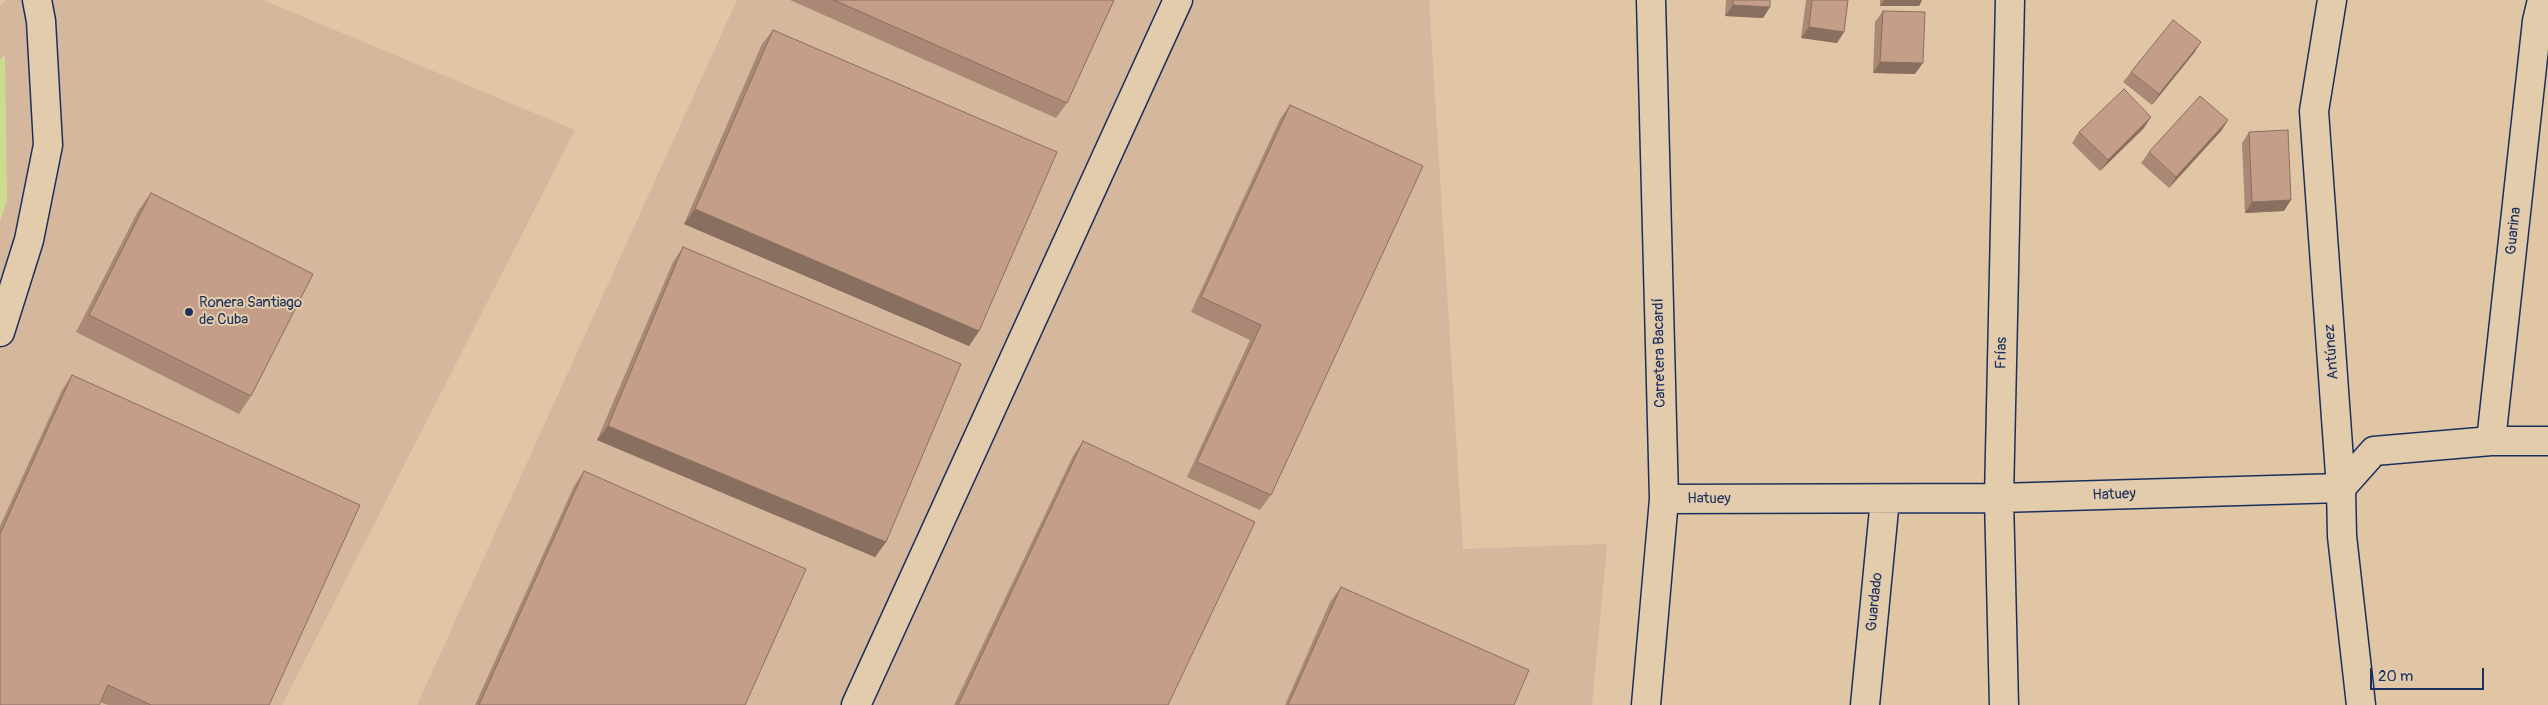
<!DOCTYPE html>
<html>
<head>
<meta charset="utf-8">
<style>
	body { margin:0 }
	#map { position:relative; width:2548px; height:705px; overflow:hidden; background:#e1c6a6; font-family:Pangolin,sans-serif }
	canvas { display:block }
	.scale { position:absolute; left:2370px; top:668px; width:114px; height:22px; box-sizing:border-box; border:2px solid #1b2f5e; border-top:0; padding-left:6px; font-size:15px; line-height:18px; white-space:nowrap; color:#1b2f5e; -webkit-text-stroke:4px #e2ccab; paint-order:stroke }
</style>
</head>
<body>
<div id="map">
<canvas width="2548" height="705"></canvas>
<div class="scale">20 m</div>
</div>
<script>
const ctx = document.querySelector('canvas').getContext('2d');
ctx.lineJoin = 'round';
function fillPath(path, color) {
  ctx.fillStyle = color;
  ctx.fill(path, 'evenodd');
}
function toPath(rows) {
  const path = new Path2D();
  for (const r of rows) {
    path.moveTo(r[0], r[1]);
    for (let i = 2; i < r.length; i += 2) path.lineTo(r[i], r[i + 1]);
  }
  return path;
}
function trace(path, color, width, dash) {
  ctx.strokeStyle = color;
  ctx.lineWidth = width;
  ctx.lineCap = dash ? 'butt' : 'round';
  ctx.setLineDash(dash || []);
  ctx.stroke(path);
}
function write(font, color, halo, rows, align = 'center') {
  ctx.font = font + ' Pangolin,sans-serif';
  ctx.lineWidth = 4;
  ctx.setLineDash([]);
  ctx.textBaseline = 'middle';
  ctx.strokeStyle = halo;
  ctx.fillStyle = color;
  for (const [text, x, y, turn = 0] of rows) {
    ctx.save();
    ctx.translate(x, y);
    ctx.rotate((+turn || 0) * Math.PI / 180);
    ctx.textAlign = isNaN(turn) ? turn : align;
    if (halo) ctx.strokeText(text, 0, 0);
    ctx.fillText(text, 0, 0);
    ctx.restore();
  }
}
fillPath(toPath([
	[6,0,263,0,575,130,282,705,0,705,0,5],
	[737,0,1429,0,1463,549,1607,544,1592,705,417,705]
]), '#d4b79c');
fillPath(toPath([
	[5,55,7,200,0,222,0,60]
]), '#cbdc90');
const minor = toPath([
	[2332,0,2314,111,2341,488,2342,536,2361,705],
	[0,332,29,240,48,145,41,21,37,0],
	[2491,441,2537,21,2542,0],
	[1664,499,1999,498,2341,488,2374,451,2491,441,2548,441],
	[856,705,1178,0],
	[1646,705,1664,499,1651,0],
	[1865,705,1885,499],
	[2004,705,1999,498,2010,0]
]);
trace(minor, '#1b2f5e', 31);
trace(minor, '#e2ccab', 28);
fillPath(toPath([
	[790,0,1114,0,1067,103,1056,118],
	[1726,0,1770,0,1770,7,1763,18,1725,16],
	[1806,0,1848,0,1844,32,1837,43,1801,38],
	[1880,0,1922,0,1919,6,1880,6],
	[1883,11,1915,74,1873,73,1875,22],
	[773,30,979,331,969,346,684,224,762,44],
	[2201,42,2194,53,2152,105,2123,82,2131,72],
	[1290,105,1271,495,1260,510,1187,477,1250,340,1191,312,1280,119],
	[2228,120,2221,131,2169,188,2141,163,2149,152],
	[2144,128,2100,171,2072,143,2079,132],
	[2249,132,2284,211,2245,213,2242,143],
	[151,193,251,396,239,414,76,332,138,211],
	[683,247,886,542,875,557,597,440,673,262],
	[72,375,269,705,108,705,100,702,0,705,0,526,62,390],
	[1083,441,1168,705,954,705,1073,456],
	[584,471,745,705,475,705,574,486],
	[1341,587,1514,705,1285,705,1330,602]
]), '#a98876');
fillPath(toPath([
	[1884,0,1922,0,1919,6,1880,6],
	[1733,5,1770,7,1763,18,1725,16],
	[1809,27,1844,32,1837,43,1801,38],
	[2201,42,2194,53,2152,105,2159,94],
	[1880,62,1923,63,1915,74,1873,73],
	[2151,117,2144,128,2100,171,2108,160],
	[2228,120,2221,131,2169,188,2176,177],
	[2291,200,2284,211,2245,213,2252,202],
	[695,209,979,331,969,346,684,224],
	[608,426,886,542,875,557,597,440]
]), '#896f60');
const building = toPath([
	[834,0,1114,0,1067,103,834,0],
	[1733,0,1770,0,1770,7,1733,5,1733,0],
	[1812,0,1848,0,1844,32,1809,27,1812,0],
	[1883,11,1925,12,1923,63,1880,62,1883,11],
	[2173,20,2201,42,2159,94,2131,72,2173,20],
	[773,30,1057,152,979,331,695,209,773,30],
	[2124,89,2151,117,2108,160,2079,132,2124,89],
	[2200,96,2228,120,2176,177,2149,152,2200,96],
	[1290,105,1423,166,1271,495,1197,462,1261,325,1201,297,1290,105],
	[2288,130,2291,200,2252,202,2249,132,2288,130],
	[151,193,313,274,251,396,89,315,151,193],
	[683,247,961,364,886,542,608,426,683,247],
	[72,375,360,505,269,705,151,705,108,685,99,705,0,705,0,534,72,375],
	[1083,441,1255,522,1168,705,958,705,1083,441],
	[584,471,806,569,745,705,479,705,584,471],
	[1341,587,1529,670,1514,705,1288,705,1341,587]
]);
fillPath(building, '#c49e89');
trace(building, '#896f60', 1);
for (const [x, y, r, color] of [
	[189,312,5,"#1b2f5e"]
]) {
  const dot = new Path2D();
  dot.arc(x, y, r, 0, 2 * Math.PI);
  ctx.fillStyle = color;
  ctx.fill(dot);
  trace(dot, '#e2ccab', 2);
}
write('15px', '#1b2f5e', '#e2ccab', [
	["Guarina",2514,231,-84],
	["Antúnez",2332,352,-94],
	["Carretera Bacardí",1660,353,-91],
	["Frías",2002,353,-89],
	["Hatuey",2114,495,-2],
	["Hatuey",1709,499],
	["Guardado",1875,602,-84]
]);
write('15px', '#1b2f5e', '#e2ccab', [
	["Ronera Santiago",199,303],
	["de Cuba",199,320]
], 'left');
</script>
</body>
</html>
